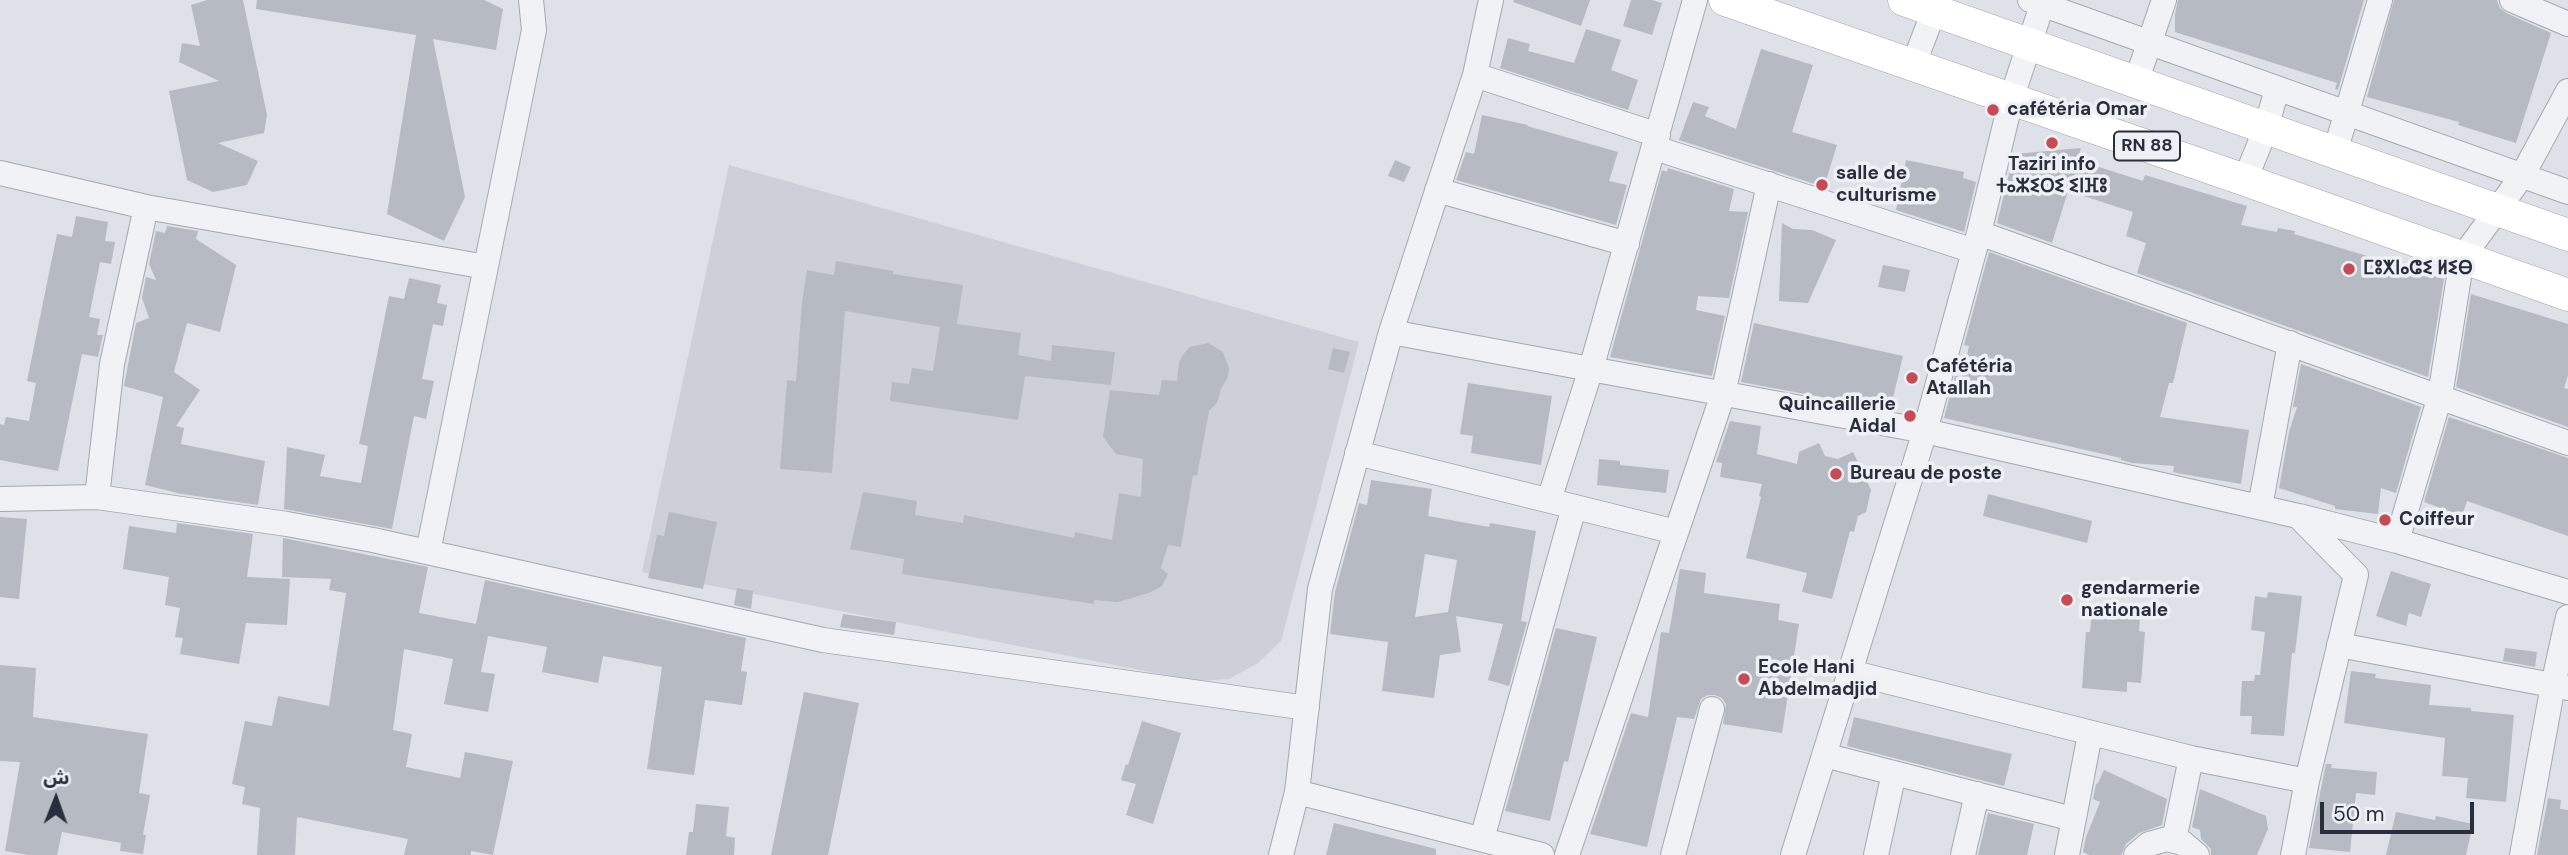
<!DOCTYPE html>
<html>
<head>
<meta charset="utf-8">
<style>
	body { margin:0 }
	#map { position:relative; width:2568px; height:855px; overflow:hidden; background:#dee1e7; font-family:"DM Sans","Noto Sans Arabic",sans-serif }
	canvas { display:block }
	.north { position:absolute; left:21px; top:764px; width:70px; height:70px; -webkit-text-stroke:5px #edf0f4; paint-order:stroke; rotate:1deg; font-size:19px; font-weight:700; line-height:28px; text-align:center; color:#292e3c }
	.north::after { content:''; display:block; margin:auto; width:24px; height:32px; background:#292e3c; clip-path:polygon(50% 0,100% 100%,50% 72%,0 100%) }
	.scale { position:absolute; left:2320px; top:802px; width:154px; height:32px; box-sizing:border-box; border:4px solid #292e3c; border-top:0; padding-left:9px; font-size:21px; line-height:24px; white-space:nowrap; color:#292e3c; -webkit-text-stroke:5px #edf0f4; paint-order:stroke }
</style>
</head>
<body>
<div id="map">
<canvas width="2568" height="855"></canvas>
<div class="north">ش</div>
<div class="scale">50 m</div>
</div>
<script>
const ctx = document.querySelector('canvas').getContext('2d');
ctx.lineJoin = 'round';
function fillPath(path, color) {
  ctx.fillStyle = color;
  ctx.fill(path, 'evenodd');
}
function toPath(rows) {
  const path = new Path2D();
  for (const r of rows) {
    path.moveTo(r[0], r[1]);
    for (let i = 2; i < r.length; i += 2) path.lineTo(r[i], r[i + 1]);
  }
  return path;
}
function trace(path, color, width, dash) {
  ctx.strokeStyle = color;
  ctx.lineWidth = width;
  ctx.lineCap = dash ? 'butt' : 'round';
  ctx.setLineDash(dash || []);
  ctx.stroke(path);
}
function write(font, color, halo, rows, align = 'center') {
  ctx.font = font + ' "DM Sans","Noto Sans Tifinagh",sans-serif';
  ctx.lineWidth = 7;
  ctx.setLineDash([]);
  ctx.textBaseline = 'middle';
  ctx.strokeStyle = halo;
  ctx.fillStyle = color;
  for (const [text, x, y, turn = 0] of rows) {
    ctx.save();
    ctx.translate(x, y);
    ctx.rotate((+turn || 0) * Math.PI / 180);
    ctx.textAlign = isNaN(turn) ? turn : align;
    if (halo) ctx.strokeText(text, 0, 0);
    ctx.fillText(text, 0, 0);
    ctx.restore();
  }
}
fillPath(toPath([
	[729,165,1359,342,1281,641,1258,663,1229,679,1196,681,642,572]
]), '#cdd0d8');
fillPath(toPath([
	[207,0,243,0,267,115,264,133,218,143,258,161,247,185,213,192,187,180,169,91,219,81,179,62,182,43,200,46,191,5],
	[257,0,484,0,503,9,496,50,433,39,465,197,444,241,387,214,416,35,256,9],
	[1514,0,1590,0,1581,26,1513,2],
	[1631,0,1652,0,1662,3,1652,35,1623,26],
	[2178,0,2364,0,2338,90,2335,89,2337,83,2175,32,2175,14],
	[2394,0,2497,0,2500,8,2506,13,2551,33,2516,143,2458,125,2459,122,2367,97],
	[1586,29,1621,40,1611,70,1638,80,1628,110,1500,68,1508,38,1530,44,1528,51,1574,63],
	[1761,49,1813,65,1792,132,1837,145,1824,187,1679,140,1693,102,1709,107,1705,116,1736,129],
	[1482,115,1528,125,1527,126,1618,152,1609,181,1627,185,1616,225,1456,180,1466,152,1474,154],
	[2081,148,2077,160,2143,181,2145,175,2247,206,2241,225,2277,232,2278,228,2295,231,2294,234,2444,279,2428,377,2137,273,2146,243,2126,236,2133,212,2068,191,2052,243,1997,223,2014,154],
	[1395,160,1411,167,1404,182,1388,176],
	[1906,160,1964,172,1963,178,1976,182,1964,232,1896,210],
	[1668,168,1734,189,1729,211,1748,212,1729,298,1698,296,1696,310,1725,316,1712,376,1610,357,1662,170,1667,172],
	[76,216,108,222,105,241,115,242,111,264,100,262,89,317,100,319,97,335,103,335,98,357,82,354,58,471,0,460,0,424,4,425,6,417,29,421,36,383,27,381,57,234,72,237],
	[1782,223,1793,229,1812,230,1836,240,1808,303,1779,301],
	[167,226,198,231,196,239,236,265,220,332,187,323,174,372,200,390,176,426,184,428,181,444,265,461,258,505,182,494,145,485,163,397,124,386,136,323,149,318,142,298,146,277,156,280,149,264,156,231,165,233],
	[1989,252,2187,323,2173,383,2169,383,2160,417,2249,430,2241,484,2182,474,2173,472,2174,466,2132,463,2121,460,2121,458,1944,418,1955,376,1962,377,1969,346,1964,345],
	[836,261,893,271,893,274,963,285,957,324,1021,333,1018,355,1051,361,1052,345,1115,352,1111,385,1025,376,1018,420,890,401,892,382,909,384,912,368,933,371,940,327,845,311,832,473,780,469,787,380,796,381,802,303,807,270,834,275],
	[1883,265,1910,270,1905,292,1878,287],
	[409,278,441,285,437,303,447,305,443,326,433,324,422,379,434,381,426,419,414,416,392,529,284,509,287,447,325,455,320,476,361,483,368,446,359,444,389,296,404,299],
	[2471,294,2568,324,2568,375,2564,388,2568,389,2568,427,2456,387],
	[1754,323,1903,356,1891,406,1844,396,1843,401,1741,382],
	[1208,343,1223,352,1229,368,1228,377,1221,389,1217,403,1209,411,1197,476,1193,475,1181,547,1168,545,1161,568,1168,574,1162,586,1149,593,1118,602,1094,600,1094,604,902,574,904,559,850,549,863,492,917,501,915,515,963,523,964,515,1074,538,1075,532,1112,540,1119,493,1141,497,1143,459,1116,454,1103,437,1110,390,1159,395,1162,380,1177,381,1179,362,1184,353,1190,347],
	[1333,348,1350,352,1344,373,1328,369],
	[2301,364,2421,407,2396,493,2381,488,2378,514,2335,509,2335,506,2279,488,2289,432,2297,407,2293,407],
	[1468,383,1552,396,1541,465,1471,453,1473,436,1460,434],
	[2449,417,2568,458,2568,536,2467,501,2462,516,2424,502],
	[1730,421,1761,426,1757,454,1797,464,1799,452,1819,443,1825,456,1838,459,1853,452,1871,490,1866,512,1858,516,1854,532,1850,531,1832,599,1802,592,1807,573,1746,558,1761,497,1759,496,1762,484,1720,477,1722,463,1716,462],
	[1599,459,1620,461,1620,465,1669,470,1666,493,1597,485],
	[1371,480,1432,489,1428,516,1489,527,1490,523,1536,531,1521,621,1527,622,1509,686,1488,680,1503,624,1456,616,1461,652,1440,655,1434,698,1382,691,1388,642,1330,634,1335,592,1359,503,1367,505],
	[1425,554,1457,560,1448,612,1415,617],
	[1988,494,2092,521,2087,543,1983,516],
	[669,512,717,522,703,589,648,578,657,535,664,536],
	[0,517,27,519,19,599,0,597],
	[177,523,253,534,247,577,290,579,287,625,246,623,239,664,180,654,183,638,175,637,180,608,165,605,169,577,123,569,129,526,176,533],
	[283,538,428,567,419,613,476,624,485,580,746,638,741,671,747,672,742,705,705,700,694,775,647,769,662,667,603,656,598,683,542,672,547,647,488,636,481,672,495,674,488,712,444,704,453,659,404,649,393,730,412,734,406,767,460,778,465,752,513,761,493,855,471,851,471,855,404,855,408,839,297,817,295,855,257,855,260,808,242,804,245,787,232,784,245,721,272,726,278,696,329,706,346,593,329,590,331,579,282,577],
	[1680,569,1706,573,1704,593,1780,604,1778,620,1799,624,1782,733,1723,724,1726,704,1722,698,1715,695,1708,695,1701,699,1694,719,1677,717,1647,847,1590,834,1631,713,1648,717,1661,632,1669,633],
	[2391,571,2431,584,2421,617,2409,613,2406,626,2376,616],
	[737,588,753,591,751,609,734,605],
	[2268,592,2302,596,2295,653,2292,653,2284,736,2251,734,2252,716,2240,716,2242,681,2254,681,2255,675,2260,675,2265,632,2251,630,2255,596,2267,598],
	[2105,603,2141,605,2139,631,2145,632,2141,683,2127,682,2127,692,2082,688,2086,632,2090,632,2092,608,2104,609],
	[843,614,896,622,894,635,840,627],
	[1556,628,1597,637,1568,762,1564,761,1550,821,1505,811],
	[2505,648,2537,652,2535,667,2503,661],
	[0,665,36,668,33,717,148,734,139,793,150,795,143,835,146,835,143,854,120,851,121,843,62,832,57,855,29,855,5,851,20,762,0,761],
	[2351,671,2376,674,2375,678,2431,685,2429,705,2471,708,2471,711,2514,715,2506,802,2466,798,2468,778,2442,776,2445,738,2344,723],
	[804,692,859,703,828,855,771,855],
	[1854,717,2012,754,2004,786,1847,746],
	[1142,721,1181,733,1153,824,1126,815,1136,784,1121,780,1126,764,1128,765],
	[2326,764,2332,764,2331,768,2377,772,2375,795,2356,793,2350,852,2309,848],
	[2104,770,2167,799,2162,825,2139,833,2126,844,2121,855,2089,855,2083,852,2086,837,2100,802,2093,799,2096,784,2098,783],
	[2200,789,2266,816,2268,829,2257,855,2211,855,2211,849,2201,839,2200,830,2192,827],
	[2548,798,2561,800,2560,809,2568,810,2568,855,2537,855],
	[696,804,729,807,726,836,735,838,734,855,686,855,689,832,693,832],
	[2396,812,2435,820,2436,816,2473,824,2466,855,2386,855],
	[1988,813,2034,824,2027,855,1978,855],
	[1334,823,1436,849,1436,855,1326,855]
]), '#b6bac3');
const minor = toPath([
	[2030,0,2568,192],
	[2512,0,2568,24],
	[1913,66,1938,0],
	[1475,75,1658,135],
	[2136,82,2164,0],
	[1655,148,1974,251],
	[2335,152,2380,0],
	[0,173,146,207,486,267],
	[2245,180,2266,128,2277,89],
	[1437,190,1627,244],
	[146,207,112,364,97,497,287,524,373,540,823,640,1307,708],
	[1979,233,2568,443],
	[1391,332,1925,431,2298,516,2356,575,2307,781,2293,855],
	[1357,453,1676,532],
	[0,499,97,497],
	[1549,500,1591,369,1695,0],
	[2260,507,2290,343],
	[2299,516,2397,541,2568,592],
	[2397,541,2440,396,2462,258,2522,176,2568,91],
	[428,552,534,30,531,0],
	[2339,645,2568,688],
	[1850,672,2191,758,2174,840],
	[1824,755,2073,819],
	[2191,758,2307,781],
	[1297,792,1542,855],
	[1482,839,1574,507],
	[1281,855,1297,792,1320,589,1391,332,1475,75,1491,0],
	[1567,855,1723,394,1769,184],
	[1673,855,1712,709],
	[1793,855,1925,431,1979,233,2011,100,2042,5],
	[1876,855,1894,773],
	[1963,855,1977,794],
	[2067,855,2090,734],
	[2136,855,2149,844,2167,839,2183,843,2197,855],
	[2522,855,2553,685,2568,617]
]);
const major = toPath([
	[1725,0,2245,180,2568,295],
	[1904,0,2568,235]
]);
trace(minor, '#a4a8b0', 26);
trace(major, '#9fa5b1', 33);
trace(minor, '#f1f2f5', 24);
trace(major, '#fff', 32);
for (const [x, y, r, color] of [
	[1993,110,7,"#c34c56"],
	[2052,143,7,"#c34c56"],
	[1822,185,7,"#c34c56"],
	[2349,269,7,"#c34c56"],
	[1912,378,7,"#c34c56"],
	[1910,416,7,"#c34c56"],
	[1836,474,7,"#c34c56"],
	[2385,520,7,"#c34c56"],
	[2067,600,7,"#c34c56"],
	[1744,679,7,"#c34c56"]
]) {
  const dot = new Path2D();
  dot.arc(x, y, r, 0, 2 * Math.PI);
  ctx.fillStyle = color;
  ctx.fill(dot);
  trace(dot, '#edf0f4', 2.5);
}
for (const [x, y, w] of [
	[2147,146,66]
]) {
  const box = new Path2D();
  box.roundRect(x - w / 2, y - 14.5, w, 29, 5);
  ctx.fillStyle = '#edf0f4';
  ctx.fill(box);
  trace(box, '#292e3c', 2);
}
write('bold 18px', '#292e3c', null, [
	["RN 88",2147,146]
]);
write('bold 19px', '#292e3c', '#edf0f4', [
	["cafétéria Omar",2007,110],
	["Taziri info",2052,165,"center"],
	["ⵜⴰⵣⵉⵔⵉ ⵉⵏⴼⵓ",2052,187,"center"],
	["salle de",1836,174],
	["culturisme",1836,196],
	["ⵎⵓⵅⵏⴰⵛⵉ ⵍⵉⴱ",2363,269],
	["Cafétéria",1926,367],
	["Atallah",1926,389],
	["Quincaillerie",1896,405,"right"],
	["Aidal",1896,427,"right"],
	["Bureau de poste",1850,474],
	["Coiffeur",2399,520],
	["gendarmerie",2081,589],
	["nationale",2081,611],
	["Ecole Hani",1758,668],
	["Abdelmadjid",1758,690]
], 'left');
</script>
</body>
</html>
